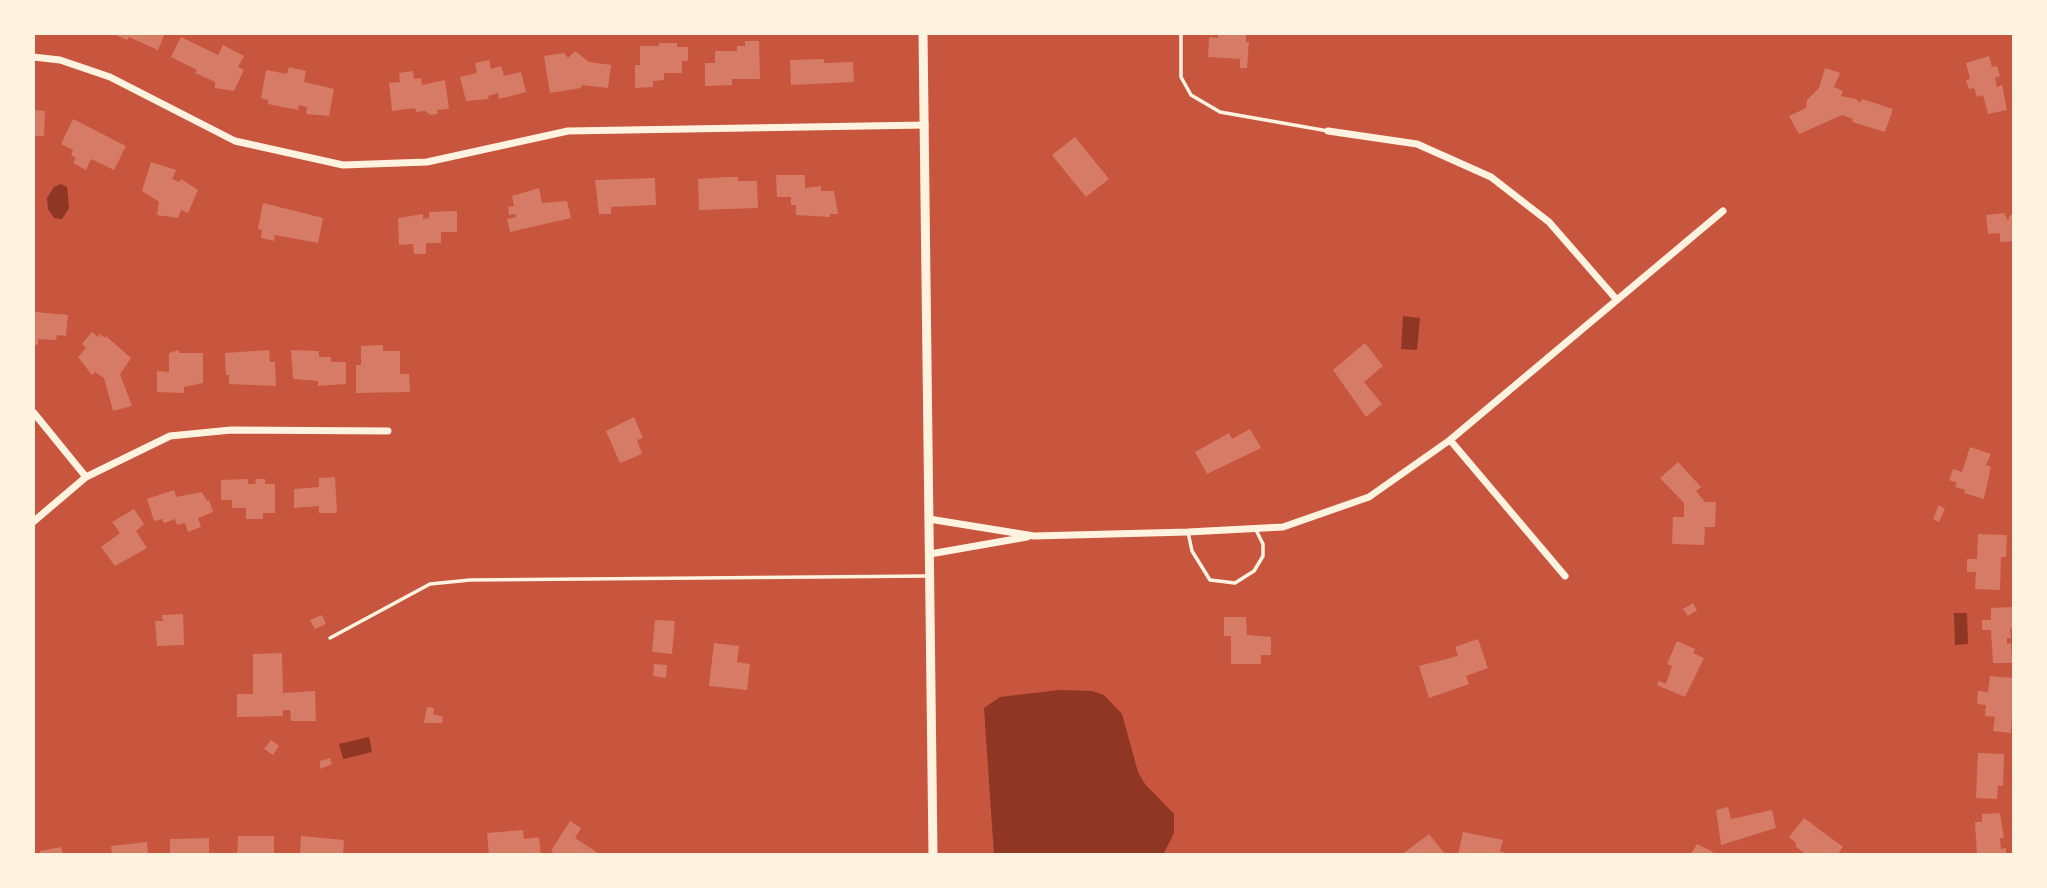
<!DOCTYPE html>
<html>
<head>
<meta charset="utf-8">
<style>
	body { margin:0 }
	#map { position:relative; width:2047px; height:888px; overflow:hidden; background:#c8553d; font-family:Lato,sans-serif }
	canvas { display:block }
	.frame { position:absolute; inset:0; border:35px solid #fff3e0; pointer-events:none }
</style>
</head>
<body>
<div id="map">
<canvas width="2047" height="888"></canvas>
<div class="frame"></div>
</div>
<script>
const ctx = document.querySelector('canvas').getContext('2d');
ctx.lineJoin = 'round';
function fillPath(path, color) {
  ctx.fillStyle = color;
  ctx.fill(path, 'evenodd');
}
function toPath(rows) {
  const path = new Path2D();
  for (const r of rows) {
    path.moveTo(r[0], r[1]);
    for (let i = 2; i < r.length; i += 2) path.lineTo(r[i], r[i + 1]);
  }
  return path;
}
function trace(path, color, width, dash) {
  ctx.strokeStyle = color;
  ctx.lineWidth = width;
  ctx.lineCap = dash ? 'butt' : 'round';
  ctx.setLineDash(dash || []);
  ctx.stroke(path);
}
fillPath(toPath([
	[61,184,67,187,69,208,62,219,54,218,48,209,47,198,54,187],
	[1403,316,1420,318,1417,350,1401,349],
	[1954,613,1967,613,1968,644,1955,645],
	[1059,690,1092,691,1104,695,1122,714,1138,772,1145,784,1174,814,1174,833,1163,855,994,855,984,708,1000,697],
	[369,737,372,752,343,759,339,744]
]), '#8f3625');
fillPath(toPath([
	[112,33,165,33,158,50,129,37,127,40],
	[1218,33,1246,33,1246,42,1249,42,1247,68,1240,68,1240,59,1208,57,1209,37,1218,38],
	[181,37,218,55,223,45,244,56,238,67,244,70,234,91,215,88,215,82,195,73,197,70,171,57],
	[745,41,759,41,760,79,732,79,732,85,705,86,705,63,715,63,715,51,737,51,737,46,745,46],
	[659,43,677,43,677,47,688,47,688,61,682,61,682,73,664,73,664,80,653,81,653,87,635,88,635,65,640,65,640,46,659,46],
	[575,51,589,62,611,65,608,88,581,85,581,88,550,93,544,56,564,53,568,58],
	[1989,56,1992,67,1997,66,2000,76,1995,78,1997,87,2002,85,2007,110,1988,114,1983,95,1977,97,1974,88,1969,89,1966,80,1970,79,1966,63],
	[824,59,824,63,853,62,854,82,791,85,790,60],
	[489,60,491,69,501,66,504,76,521,72,526,92,499,99,498,93,488,96,489,99,466,101,460,77,477,73,475,63],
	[289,67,306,71,304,82,334,89,329,116,306,114,307,107,299,105,298,110,268,104,268,100,261,98,266,70,287,74],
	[1825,68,1840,73,1834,87,1843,91,1841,96,1856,99,1860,103,1862,99,1893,109,1885,132,1852,122,1853,119,1842,115,1799,134,1789,116,1806,108,1807,100,1819,88],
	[413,71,414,79,421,78,422,85,445,80,449,109,437,110,438,114,430,115,425,111,416,112,415,108,392,111,389,83,400,82,399,73],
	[33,110,45,111,44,136,33,136],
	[73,119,126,146,114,170,91,159,86,170,73,163,76,158,71,155,73,150,61,144],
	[1075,137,1109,179,1086,197,1052,155],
	[151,162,176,170,172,179,179,182,181,179,198,190,188,213,181,210,178,218,157,215,159,202,142,191],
	[776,175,805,175,805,188,821,186,821,191,834,191,838,214,830,214,830,217,796,215,796,205,791,205,791,197,777,197],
	[727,177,738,177,738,181,757,181,758,208,699,210,698,179],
	[655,178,656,205,611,207,611,214,599,214,595,180],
	[539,188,542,203,567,201,571,218,510,232,507,219,516,217,515,214,509,215,508,207,514,206,512,196],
	[263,203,323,218,318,243,275,235,274,241,261,238,262,230,258,229],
	[457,211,457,232,441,232,441,243,426,243,426,254,414,254,413,244,399,245,398,218,423,214,423,219,429,218,429,212],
	[2004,213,2008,221,2010,215,2014,215,2014,241,2000,242,2000,233,1988,234,1986,215],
	[35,312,68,315,66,336,57,335,56,340,38,339,38,345,33,344],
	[92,332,98,337,100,334,105,338,106,336,131,358,120,374,132,406,113,411,104,378,95,372,92,375,78,357,86,348,82,344],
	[1365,343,1383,366,1364,382,1382,404,1366,417,1333,370],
	[383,345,383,351,400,351,400,374,409,374,410,392,356,393,356,365,361,365,361,346],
	[179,350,179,353,203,353,203,383,184,387,184,393,157,392,157,371,169,372,169,353],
	[269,350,270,362,275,362,276,386,229,384,229,375,226,375,225,353],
	[291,350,319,351,319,357,331,357,331,362,346,362,346,384,318,386,318,381,293,379],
	[634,417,643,438,637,440,642,454,620,463,606,431],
	[1250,429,1261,448,1207,474,1195,452,1229,433,1232,439],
	[1970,447,1991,454,1986,465,1991,467,1984,499,1964,493,1965,490,1955,487,1957,483,1949,480,1953,469,1962,472],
	[1678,462,1701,487,1696,491,1705,502,1716,502,1715,527,1705,527,1704,545,1672,544,1673,517,1684,517,1684,503,1660,478],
	[335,477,337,513,319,513,319,506,294,508,294,489,319,487,319,478],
	[248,479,248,484,256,484,255,479,265,479,265,484,275,484,275,513,263,513,263,519,246,519,246,508,232,508,232,500,221,500,221,480],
	[174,490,176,497,202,492,207,501,209,500,213,512,198,518,201,527,188,532,185,523,177,525,175,519,164,523,162,519,154,521,147,499],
	[1939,505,1945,509,1939,522,1933,519],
	[134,509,144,524,136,531,147,548,115,566,101,547,120,533,112,522],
	[1978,534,2007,535,2006,557,2001,557,2000,590,1975,589,1976,572,1967,572,1967,559,1977,559],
	[1693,603,1697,610,1688,616,1683,609],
	[2013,607,2014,628,2010,629,2011,638,2007,638,2007,644,2011,643,2012,663,1993,663,1991,630,1982,630,1982,620,1991,620,1991,608],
	[183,614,184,645,157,646,155,621,163,621,162,615],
	[322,615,326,624,315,629,310,620],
	[1224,617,1246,617,1247,635,1271,637,1271,655,1261,655,1261,664,1231,664,1231,636,1224,636],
	[655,620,675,621,672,654,652,652],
	[1478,639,1488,668,1466,676,1469,684,1429,698,1419,666,1458,656,1455,647],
	[1677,641,1695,649,1693,653,1704,658,1685,697,1657,685,1659,681,1666,684,1672,666,1667,664],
	[714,643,739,646,737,662,750,664,747,690,709,686],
	[282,653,283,693,315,691,316,721,291,721,290,710,283,710,283,716,237,717,237,694,253,694,253,654],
	[654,664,667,665,666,678,653,676],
	[1990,676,2014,678,2011,733,1993,731,1995,717,1985,716,1986,705,1977,704,1978,691,1988,692],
	[427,707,434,708,433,714,443,717,442,723,424,723],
	[271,740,279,746,273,755,264,749],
	[1978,753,2004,754,2003,786,1998,785,1997,799,1976,798],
	[330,758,332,764,320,769,320,761],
	[1728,807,1731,819,1772,810,1776,828,1721,845,1716,810],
	[2000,813,2004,838,2000,838,2001,849,2006,848,2006,855,1977,855,1975,822,1982,822,1982,814],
	[1804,818,1843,847,1839,852,1842,855,1807,855,1795,846,1797,844,1789,837],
	[570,821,581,828,575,838,601,855,557,855,551,851],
	[523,830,524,839,539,837,541,855,489,855,487,833],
	[1463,832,1503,840,1500,851,1510,855,1458,855],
	[1429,834,1444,853,1401,855],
	[238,836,274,836,274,855,237,855],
	[301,836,344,840,343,855,300,855],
	[209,838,209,855,170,855,170,839],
	[147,842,148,855,112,855,111,846],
	[1697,844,1713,852,1712,855,1690,855],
	[61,847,63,855,41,855,40,851]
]), '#d67c66');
trace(toPath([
	[1181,33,1181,77,1191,95,1220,112,1328,131],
	[1188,532,1192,551,1210,580,1235,583,1254,571,1263,556,1263,544,1256,530],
	[330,638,430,584,470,580,928,576]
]), '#fff3e0', 3.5);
trace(toPath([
	[33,57,60,60,110,77,235,141,343,165,427,162,568,131,925,125],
	[1328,131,1417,144,1491,177,1549,222,1617,300],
	[34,413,86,477],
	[1450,440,1565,576],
	[929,519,1034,536,1188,532,1283,527,1369,497,1450,440,1723,211],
	[33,522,86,477,170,436,231,430,388,431],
	[930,554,1027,537]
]), '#fff3e0', 7);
trace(toPath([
	[923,33,933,855]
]), '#fff3e0', 9);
</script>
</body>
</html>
